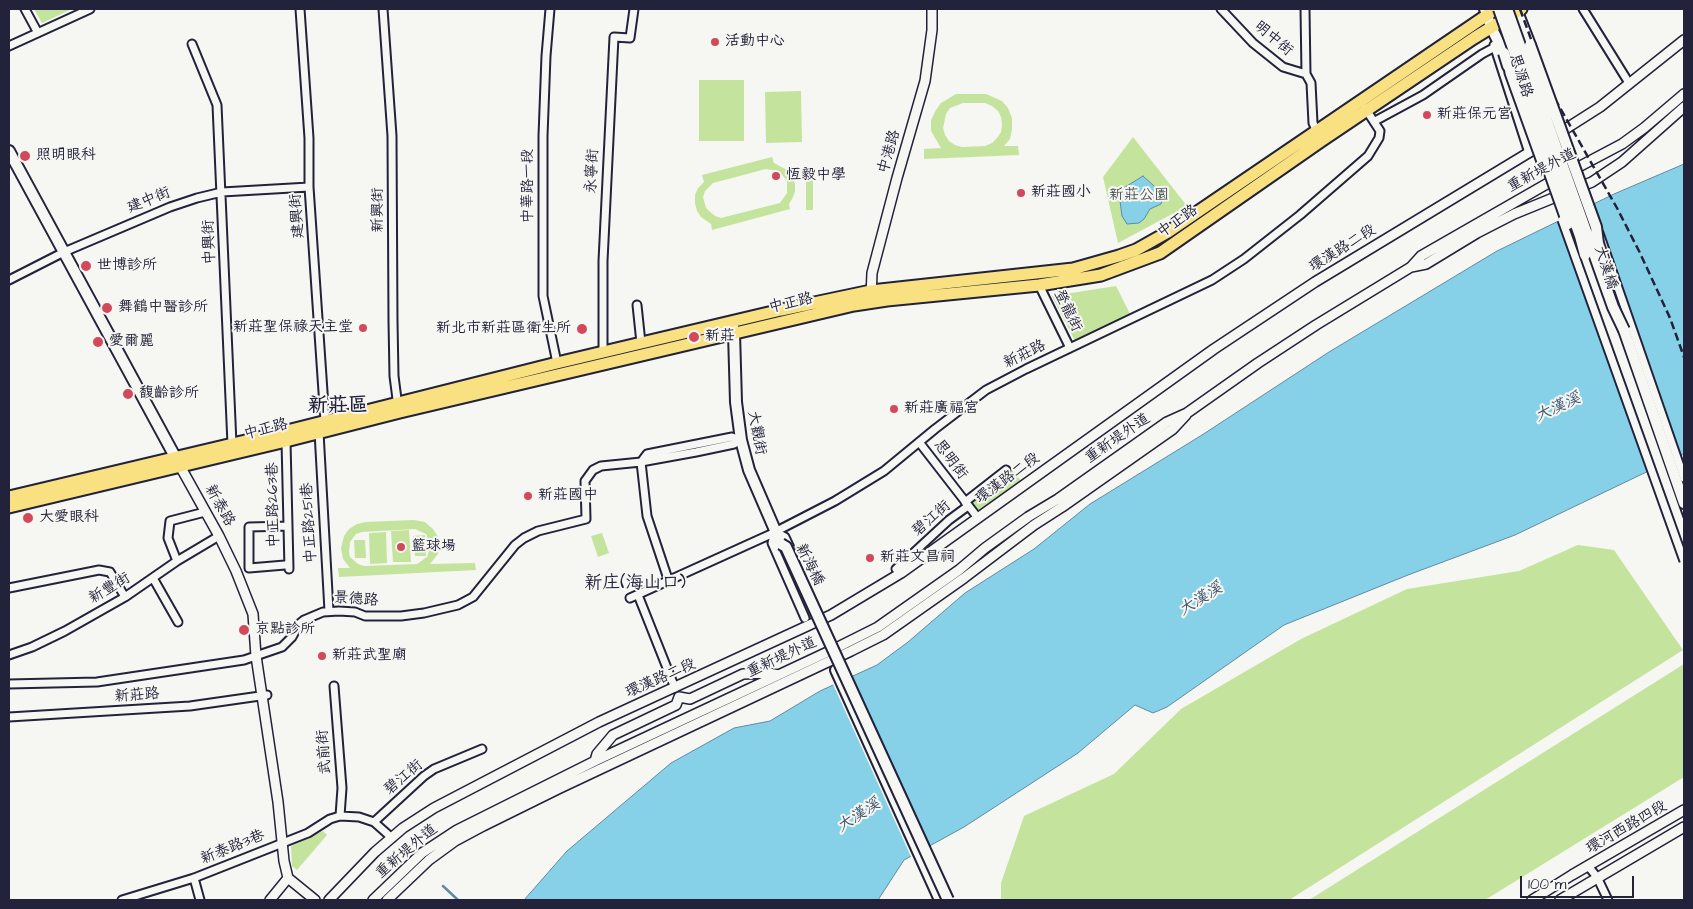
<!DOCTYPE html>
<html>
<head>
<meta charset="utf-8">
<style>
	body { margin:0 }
	#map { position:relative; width:1693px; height:909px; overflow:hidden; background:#f6f6f2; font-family:"Architects Daughter",sans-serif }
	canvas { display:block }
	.frame { position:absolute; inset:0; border:10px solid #22223b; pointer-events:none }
	.scale { position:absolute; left:1520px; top:876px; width:114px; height:22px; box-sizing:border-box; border:2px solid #22223b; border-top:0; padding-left:6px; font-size:15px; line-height:18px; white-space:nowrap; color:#22223b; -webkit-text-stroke:4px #f6f6f2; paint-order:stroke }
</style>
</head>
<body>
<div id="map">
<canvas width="1693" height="909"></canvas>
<div class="frame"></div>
<div class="scale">100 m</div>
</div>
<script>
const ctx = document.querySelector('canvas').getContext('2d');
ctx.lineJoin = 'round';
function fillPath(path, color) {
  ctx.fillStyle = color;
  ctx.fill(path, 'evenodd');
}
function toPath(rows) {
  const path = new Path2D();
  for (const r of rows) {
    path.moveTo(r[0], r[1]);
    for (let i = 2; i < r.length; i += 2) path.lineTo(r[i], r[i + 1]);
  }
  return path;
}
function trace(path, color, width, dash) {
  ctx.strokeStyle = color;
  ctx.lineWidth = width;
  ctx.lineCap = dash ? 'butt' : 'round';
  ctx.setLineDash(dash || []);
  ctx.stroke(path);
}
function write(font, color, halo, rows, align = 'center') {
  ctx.font = font + ' "Architects Daughter","LXGW WenKai TC",sans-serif';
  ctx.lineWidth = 4;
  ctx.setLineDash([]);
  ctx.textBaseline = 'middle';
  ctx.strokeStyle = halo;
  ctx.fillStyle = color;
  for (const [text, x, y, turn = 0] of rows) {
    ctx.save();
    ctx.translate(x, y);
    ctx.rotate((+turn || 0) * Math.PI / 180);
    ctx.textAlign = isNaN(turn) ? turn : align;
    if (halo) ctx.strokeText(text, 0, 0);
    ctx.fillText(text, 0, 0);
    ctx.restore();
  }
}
fillPath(toPath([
	[34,9,72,9,42,23],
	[699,80,744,80,744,141,699,141],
	[801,91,802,142,766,143,765,92],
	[956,94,986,94,1002,101,1008,108,1012,118,1012,129,1010,139,1004,146,1018,146,1019,155,924,159,924,149,941,148,931,131,931,120,936,110,941,103],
	[963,103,985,103,992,106,998,111,1001,117,1002,125,1001,132,997,138,992,143,985,146,962,147,955,145,949,141,945,135,943,128,946,114,950,108],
	[1133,137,1187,206,1118,243,1103,177],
	[772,157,774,163,787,170,792,176,795,184,795,192,792,199,789,204,790,209,712,230,711,224,701,217,697,211,695,203,695,195,698,188,704,182,702,175],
	[766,169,778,171,787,180,787,193,780,203,721,218,715,216,706,208,703,197,705,191,713,183],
	[806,175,813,176,813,210,806,210],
	[1116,286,1131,316,1076,343,1052,296],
	[1008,465,1022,482,978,514,967,502],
	[414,520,425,522,433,529,438,537,439,545,438,554,430,564,475,563,476,570,339,577,338,568,350,568,343,559,341,548,344,536,349,529,357,524,366,522],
	[415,529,426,534,431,545,427,557,417,564,364,566,358,564,350,557,349,552,350,542,356,534,362,532],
	[409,530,411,562,393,562,391,531],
	[386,532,387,563,370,564,369,533],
	[602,533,609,553,598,557,591,536],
	[425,535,426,556,415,556,413,536],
	[354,540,365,540,366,558,355,558],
	[1578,545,1614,550,1683,650,1289,900,1001,900,1001,883,1024,816,1114,774,1181,709,1301,639,1407,589,1519,571],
	[1684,664,1684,777,1485,900,1309,900],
	[323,831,327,835,297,870,292,866,291,846]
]), '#c4e49d');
const water = toPath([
	[1684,164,1684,454,1515,535,1408,575,1284,625,1167,707,1153,713,1135,705,1078,753,964,827,904,860,878,900,524,900,567,851,671,763,734,728,770,721,820,691,877,665,908,642,965,593,1034,549,1090,504,1202,435,1329,352,1497,251,1614,194,1684,164],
	[1143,176,1164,195,1161,204,1150,209,1144,219,1139,223,1127,224,1122,216,1120,201,1122,189,1143,176]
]);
fillPath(water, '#87d1e8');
trace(water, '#5f8ba3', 1);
fillPath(toPath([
	[851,674,930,849,912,859,832,682]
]), '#f6f6f2');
trace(toPath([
	[443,886,458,900]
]), '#5f8ba3', 2.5);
const minor = toPath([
	[25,9,38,33],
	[300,9,309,138,309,187,325,421],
	[383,9,392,136,393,321,394,376,398,407],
	[550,9,546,56,543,136,543,296,557,363],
	[1221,9,1253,43,1283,67,1306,74,1311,83,1313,123,1318,134],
	[1305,9,1306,74],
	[1583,9,1629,83],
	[192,44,217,105,232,444],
	[1494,45,1529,153],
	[9,46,90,9],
	[1375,121,1423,95,1482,54,1495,47],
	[1599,233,1684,478],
	[9,280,64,252,170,207,197,198,222,192,309,187],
	[1039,285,1070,348],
	[637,305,641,343],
	[603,352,603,261,614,37,630,38,634,9],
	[319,432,329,611],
	[286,441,289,569],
	[919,442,978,518],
	[641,462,647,516,669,582],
	[641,462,647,454,732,437,741,440],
	[965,502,1006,470],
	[775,532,772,543,805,618],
	[776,532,785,537,791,550],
	[177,561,168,538,170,521,205,512],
	[285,565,249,568,249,527,288,526],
	[901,573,896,569,949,520,968,506],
	[153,578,178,622],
	[9,588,99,570,110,572,125,597],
	[638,595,675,688],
	[630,598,769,535,835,501,884,471,935,429,986,390,1026,369,1212,280,1244,259,1300,215,1368,156,1379,138,1380,131,1365,108],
	[9,655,32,647,65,631,125,597,177,561,219,536],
	[9,684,97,682,244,660,282,647,292,637,299,624,304,620,323,612,339,611,355,612,365,616,401,616,424,613,458,605,473,597,515,545,524,538,538,531,586,519,585,481,593,470,601,466,641,462,696,452,734,444,741,440],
	[334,686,342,788,340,816],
	[9,717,190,706,267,695],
	[374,822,424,776,434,769,482,749],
	[1588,866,1597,877,1608,900],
	[194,878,200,900],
	[122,900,194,878,308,833,330,819,340,816,359,817,374,822,392,838]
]);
const tertiary = toPath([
	[1556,135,1600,107,1684,40],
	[1569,172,1622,144,1644,128,1684,94],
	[1575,189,1592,182,1622,162,1684,107],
	[1411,267,1426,264,1477,233,1514,214,1563,194],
	[871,296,872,273,897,178,925,81,932,30,932,9],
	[180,466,219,536,236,571,253,614,256,656,278,802,284,861,288,878,315,900],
	[679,697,690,699,743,674,769,673,778,675],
	[595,761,597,754,613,735,676,705,679,697],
	[270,900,288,878],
	[329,900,375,852,403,828,434,808,599,722,831,615,901,573,1214,349,1315,282,1543,144],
	[373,900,422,853,457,830,595,761,834,649,878,627,959,570,985,548,1028,517,1058,499,1167,422,1187,413,1258,363,1316,325,1411,267,1421,256,1557,178],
	[387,900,429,860,455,841,483,826,560,788,851,651,883,635,964,578,1034,525,1062,507,1173,429,1186,415],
	[1532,900,1572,875,1684,810],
	[1560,900,1684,827]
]);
const secondary = toPath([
	[1485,9,1491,27,1504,53],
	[1516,9,1530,45],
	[9,151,179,464],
	[1585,255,1684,537],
	[733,327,734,333,736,402,741,440,749,470,781,544],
	[1624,330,1684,503],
	[836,670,940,900]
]);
const primary = toPath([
	[9,497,279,433,557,363,781,310,871,291,1073,269,1119,256,1136,250,1168,232,1496,9],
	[9,507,286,441,400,412,854,305,887,300,1039,285,1101,275,1160,253,1321,141,1474,38,1521,9]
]);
trace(minor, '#22223b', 11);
trace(tertiary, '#22223b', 12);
trace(secondary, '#22223b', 14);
trace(primary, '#22223b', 15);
trace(minor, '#f6f6f2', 7);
trace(tertiary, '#f6f6f2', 9);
trace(secondary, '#f6f6f2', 10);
trace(primary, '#f9e181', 11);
trace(toPath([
	[1520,9,1539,61,1555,99,1617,208,1640,253,1670,318,1684,357]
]), '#22223b', 2.5, [8, 4]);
const minorBridge = toPath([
	[1508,66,1509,73,1541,162],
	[1562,220,1684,561]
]);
const secondaryBridge = toPath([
	[1499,9,1580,236,1585,255],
	[1507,9,1613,307,1624,330],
	[1530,45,1596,227,1598,243,1604,262],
	[1504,53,1508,66,1514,72,1568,224],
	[781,544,786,547,948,900]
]);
trace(minorBridge, '#22223b', 11, []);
trace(secondaryBridge, '#22223b', 14, []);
trace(minorBridge, '#f6f6f2', 7);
trace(secondaryBridge, '#f6f6f2', 10);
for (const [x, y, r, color] of [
	[715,42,5,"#d1495b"],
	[1427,115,5,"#d1495b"],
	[25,156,6,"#d1495b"],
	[776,176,5,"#d1495b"],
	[1021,193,5,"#d1495b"],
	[86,266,6,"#d1495b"],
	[107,308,6,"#d1495b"],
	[363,328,5,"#d1495b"],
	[582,329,6,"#d1495b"],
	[694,337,6,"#d1495b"],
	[98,342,6,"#d1495b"],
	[128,394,6,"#d1495b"],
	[894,409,5,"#d1495b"],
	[528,496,5,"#d1495b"],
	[28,518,6,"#d1495b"],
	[401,547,5,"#d1495b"],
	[870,558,5,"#d1495b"],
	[244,630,6,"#d1495b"],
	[322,656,5,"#d1495b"]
]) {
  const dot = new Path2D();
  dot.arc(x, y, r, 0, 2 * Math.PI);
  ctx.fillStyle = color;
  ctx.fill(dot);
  trace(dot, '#f6f6f2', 2);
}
write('15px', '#22223b', '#f6f6f2', [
	["明中街",1273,39,40],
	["思源路",1520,76,72],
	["中港路",890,152,-74],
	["永寧街",593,171,-87],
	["重新堤外道",1542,171,-28],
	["中華路一段",529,186,-90],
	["建中街",149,201,-22],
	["新興街",379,210,-90],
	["建興街",298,216,-94],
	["中正路",1178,222,-35],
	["中興街",210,242,-92],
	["環漢路二段",1343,249,-32],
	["大漢橋",1605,268,72],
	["中正路",791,304,-13],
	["登龍街",1067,311,64],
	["新莊路",1025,355,-26],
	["中正路",266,430,-14],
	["大觀街",756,433,79],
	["重新堤外道",1118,439,-35],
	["思明街",950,460,53],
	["環漢路二段",1008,479,-36],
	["中正路263巷",274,505,-91],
	["新泰路",219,506,61],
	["碧江街",932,519,-41],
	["中正路251巷",310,523,-93],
	["新海橋",809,565,63],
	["新豐街",110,589,-31],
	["景德路",356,600,4],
	["重新堤外道",782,658,-25],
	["環漢路二段",661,679,-24],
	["新莊路",137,696,-4],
	["武前街",325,752,-94],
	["碧江街",404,778,-40],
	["環河西路四段",1627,828,-30],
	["新泰路3巷",233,848,-22],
	["重新堤外道",407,852,-40]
]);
write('15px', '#22223b', '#f6f6f2', [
	["活動中心",725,42],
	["新莊保元宮",1437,115],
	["照明眼科",36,156],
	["恆毅中學",786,176],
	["新莊國小",1031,193],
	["世博診所",97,266],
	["舞鶴中醫診所",118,308],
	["新莊聖保祿天主堂",353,328,"right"],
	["新北市新莊區衛生所",571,329,"right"],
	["新莊",705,337],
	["愛爾麗",109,342],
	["馥齡診所",139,394],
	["新莊廣福宮",904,409],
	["新莊國中",538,496],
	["大愛眼科",39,518],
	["籃球場",411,547],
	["新莊文昌祠",880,558],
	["京點診所",255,630],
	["新莊武聖廟",332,656]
], 'left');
write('15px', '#4a5254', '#f6f6f2', [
	["新莊公園",1139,196]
]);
write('italic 16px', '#40576f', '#f6f6f2', [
	["大漢溪",1558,408,-25],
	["大漢溪",1201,600,-32],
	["大漢溪",859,816,-33]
]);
write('18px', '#22223b', '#f6f6f2', [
	["新庄(海山口)",635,584]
]);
write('bold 20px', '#22223b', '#f6f6f2', [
	["新莊區",338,407]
]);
</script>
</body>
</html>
